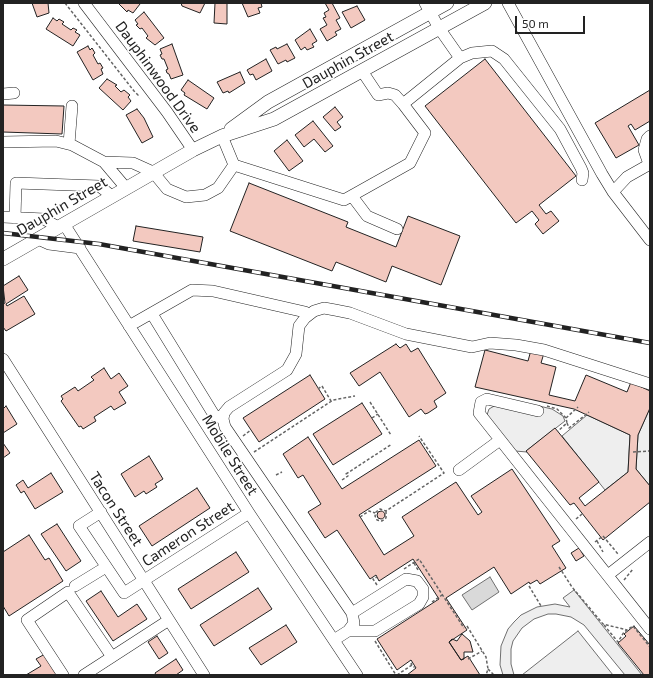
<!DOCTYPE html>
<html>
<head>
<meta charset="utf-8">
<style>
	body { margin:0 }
	#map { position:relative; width:653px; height:678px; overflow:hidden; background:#fff; font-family:"Exo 2",sans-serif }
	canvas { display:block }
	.frame { position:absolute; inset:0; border:4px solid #222; pointer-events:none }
	.scale { position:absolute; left:515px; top:16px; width:70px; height:18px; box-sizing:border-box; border:2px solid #222; border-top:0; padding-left:5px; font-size:12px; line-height:14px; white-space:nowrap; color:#222; -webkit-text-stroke:3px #fff; paint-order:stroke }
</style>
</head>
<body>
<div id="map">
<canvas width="653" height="678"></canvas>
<div class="frame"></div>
<div class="scale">50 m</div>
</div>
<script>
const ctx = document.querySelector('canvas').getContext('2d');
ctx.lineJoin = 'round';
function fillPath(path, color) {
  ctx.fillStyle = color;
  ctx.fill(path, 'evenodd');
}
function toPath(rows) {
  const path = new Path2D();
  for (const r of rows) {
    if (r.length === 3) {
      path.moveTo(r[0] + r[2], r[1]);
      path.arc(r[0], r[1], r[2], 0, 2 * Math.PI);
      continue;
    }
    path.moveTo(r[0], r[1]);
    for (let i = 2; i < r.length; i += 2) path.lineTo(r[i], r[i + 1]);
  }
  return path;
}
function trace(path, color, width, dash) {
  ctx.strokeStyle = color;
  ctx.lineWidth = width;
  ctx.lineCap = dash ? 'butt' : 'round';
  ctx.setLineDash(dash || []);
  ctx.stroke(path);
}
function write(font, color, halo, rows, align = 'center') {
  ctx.font = font + ' "Exo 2",sans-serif';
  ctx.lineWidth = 3;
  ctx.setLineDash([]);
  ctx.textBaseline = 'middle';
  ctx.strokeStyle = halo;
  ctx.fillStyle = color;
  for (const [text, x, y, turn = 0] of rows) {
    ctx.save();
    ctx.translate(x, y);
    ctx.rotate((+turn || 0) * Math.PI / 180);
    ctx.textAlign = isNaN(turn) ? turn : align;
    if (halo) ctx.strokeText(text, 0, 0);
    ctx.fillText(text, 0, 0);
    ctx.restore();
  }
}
const green = toPath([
	[496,405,539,406,552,409,563,416,565,421,526,451,527,452,515,451,487,415,489,409,496,405],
	[650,408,650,486,636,469,638,435,650,408],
	[587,415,630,435,628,472,605,490,562,436,587,415],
	[574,590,642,675,625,675,584,625,571,617,556,614,548,614,534,619,522,628,513,641,511,649,511,664,514,675,503,675,500,665,501,646,508,629,514,622,521,615,537,607,555,604,570,607,563,598,574,590],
	[578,631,613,675,522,675,578,631]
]);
fillPath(green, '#eee');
trace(green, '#6f6f6f', 1);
const water = toPath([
	[490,577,499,592,472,610,462,595,490,577]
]);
fillPath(water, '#d9d9d9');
trace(water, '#6f6f6f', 1);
const building = toPath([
	[32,3,48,3,49,13,37,17,32,3],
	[118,3,139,3,140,4,133,13,128,10,127,12,118,3],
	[181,3,205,3,200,13,182,6,181,3],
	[215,3,227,3,227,24,214,23,215,3],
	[242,3,261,3,262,7,258,8,260,13,248,17,242,3],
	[325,3,332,3,340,18,336,20,341,29,335,32,337,35,327,41,320,29,327,25,323,18,326,17,324,13,329,10,325,3],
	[357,6,365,20,351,28,342,12,357,6],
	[144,12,164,38,155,45,146,38,148,36,142,28,140,29,136,25,138,24,135,20,144,12],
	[53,18,57,21,59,19,64,22,62,24,71,30,73,28,77,30,75,32,80,35,73,46,46,29,53,18],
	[310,29,317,41,312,44,314,47,307,50,305,47,301,50,295,40,310,29],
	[172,44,183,75,171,79,169,74,167,73,166,70,168,69,164,59,162,59,160,55,162,54,160,49,172,44],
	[287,44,295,58,287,62,286,60,278,64,270,50,276,47,277,49,287,44],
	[88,46,90,50,92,48,95,53,93,55,98,64,100,63,103,68,101,69,103,74,93,80,77,52,88,46],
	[266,59,272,71,256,80,253,74,250,75,247,70,266,59],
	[485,59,576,176,539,205,546,214,551,211,559,221,543,234,535,224,539,220,532,211,516,223,425,106,485,59],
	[240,72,245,83,229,93,228,91,223,93,217,82,240,72],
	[107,79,117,85,115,86,121,92,124,90,130,95,128,97,131,101,123,110,99,88,107,79],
	[188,80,214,98,207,109,184,95,185,93,181,90,188,80],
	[650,90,650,121,635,130,631,124,628,126,639,145,616,158,595,123,650,90],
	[3,105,64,106,62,134,3,132,3,105],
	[335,107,343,117,337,122,341,127,335,131,323,117,335,107],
	[137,109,144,118,153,137,142,143,126,115,137,109],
	[313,121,333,146,325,152,314,139,304,147,295,135,313,121],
	[287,140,303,161,289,171,274,151,287,140],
	[249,183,348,222,346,227,396,247,408,216,460,236,441,285,392,266,386,282,336,262,332,271,230,231,249,183],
	[136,226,203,237,200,252,133,241,136,226],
	[19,276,28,290,6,304,7,306,24,296,35,314,6,331,3,327,3,304,5,303,3,286,19,276],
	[396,344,400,348,406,344,411,352,418,348,446,393,434,401,437,407,428,413,425,414,421,409,409,417,380,372,359,386,350,373,396,344],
	[485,350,528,361,531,350,544,353,541,363,556,367,549,395,575,401,586,375,627,392,631,382,650,391,650,408,638,435,636,469,650,486,650,502,603,540,574,503,570,505,526,451,555,428,599,482,579,498,585,506,628,472,630,435,574,409,475,387,485,350],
	[104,368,111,379,119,373,128,386,119,392,126,403,114,410,111,406,94,417,96,421,83,429,81,426,79,427,61,401,63,399,61,396,75,387,78,391,94,380,91,377,104,368],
	[310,375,325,399,259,442,243,418,310,375],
	[362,403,382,434,333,465,313,434,362,403],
	[6,406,17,424,3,433,3,409,6,406],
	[308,437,342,489,419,440,436,466,359,515,384,555,414,536,402,517,456,482,478,515,482,512,471,496,512,469,560,541,552,546,566,568,540,584,537,580,530,584,529,582,511,594,494,567,446,598,467,630,449,642,461,660,468,656,480,675,407,675,416,668,411,660,397,670,377,639,439,599,413,559,379,581,376,575,370,579,337,530,325,538,308,512,321,504,303,475,298,478,283,454,308,437],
	[3,443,10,453,3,458,3,443],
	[149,456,163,479,155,484,157,487,146,494,144,491,135,497,121,474,149,456],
	[51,473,63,492,35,509,24,491,21,493,16,485,23,480,28,488,51,473],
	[197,488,210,508,152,546,139,526,197,488],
	[381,515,4],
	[57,524,81,561,66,571,41,534,57,524],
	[29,535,45,560,49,558,63,581,9,616,3,606,3,552,29,535],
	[579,548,584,556,576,561,571,553,579,548],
	[236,552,249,572,191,609,178,589,236,552],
	[258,588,272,609,214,646,200,625,258,588],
	[101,591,118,617,137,604,147,619,113,641,86,601,101,591],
	[286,625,297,642,261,665,249,648,286,625],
	[634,626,650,645,650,675,644,675,618,643,626,636,624,634,634,626],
	[462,634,470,641,473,652,464,652,464,659,461,660,449,642,452,639,457,641,462,634],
	[157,636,168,653,159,659,148,642,157,636],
	[45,654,59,675,26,675,41,666,36,659,45,654],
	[176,659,183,670,176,675,156,675,155,673,176,659]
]);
fillPath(building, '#f3c9c0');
trace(building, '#222', 1);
const minor = toPath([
	[84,3,167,112,193,150],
	[425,3,439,28,460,58],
	[508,3,602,174,613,192,650,240],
	[362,71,378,95,388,93,395,95,403,104],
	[3,94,14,93],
	[222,136,234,165,344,200,410,163,425,133,403,104,460,58,472,53,492,51,504,59,560,129,581,168,583,173,582,180],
	[3,142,56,141,72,145,104,162,133,163,153,172,167,189,186,197,205,195,218,188,234,165],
	[69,144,72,106],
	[104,162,126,188],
	[649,164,644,150,647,139,650,136],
	[613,192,627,177,650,164],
	[352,196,367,216,397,229],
	[3,217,44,219,58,227],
	[15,218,16,183,99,186,112,196],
	[64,224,249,513,357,675],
	[38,239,49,244,80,248],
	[152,314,214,415,223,419],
	[129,326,192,290,213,291,305,312,308,315],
	[3,359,204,675],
	[538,411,487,399,481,402,479,413,650,629],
	[459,470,500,440],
	[101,512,79,526,124,593,249,513],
	[608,575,650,542],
	[75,586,106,567],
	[348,631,375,631,419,604,423,597,423,589,417,581,406,579,352,613],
	[334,640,348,631,354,623,352,613,225,427,223,419,224,413,229,407,287,370,296,354,299,326,305,318,314,311,324,308,335,310,350,313,406,334,472,347,490,343,516,345,544,350,650,384],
	[63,675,27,620,68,592,112,657],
	[84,675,169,620]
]);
const major = toPath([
	[231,129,268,102,447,3],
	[3,259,193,150,222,136,274,119,485,3]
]);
trace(minor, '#222', 12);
trace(major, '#222', 14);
trace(toPath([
	[65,3,134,91,138,95,140,94],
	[318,389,322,386,331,401],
	[370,402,391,435],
	[547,406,557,409,566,418,567,423,558,431],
	[372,418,378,414],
	[566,418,578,407],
	[567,423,569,428,589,412],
	[243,436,251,430],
	[254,452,333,400,355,396],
	[633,452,650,451],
	[276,475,282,472],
	[342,480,348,476,346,474,392,444],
	[386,511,386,518,382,521,377,520,375,516,376,512,380,509,386,511,444,473,419,436],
	[360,517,369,511,375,513],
	[576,519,582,514],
	[597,541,603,552],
	[595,542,603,536,618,554],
	[414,563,418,570],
	[559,567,572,587,603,624,627,630],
	[404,569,419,559,464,628],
	[624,580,633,569],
	[377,585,373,579,377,577],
	[529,586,541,606],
	[432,602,442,595],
	[604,625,618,642,624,632,633,626,650,647],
	[467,626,486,657,488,669,486,675],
	[375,641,396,675],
	[468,659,482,651],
	[412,663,411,664,414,667,415,666],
	[488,669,494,675],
	[397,675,412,665]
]), '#646464', 1.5, [3, 2]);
trace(minor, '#fff', 11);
trace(major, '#fff', 13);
const rail = toPath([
	[3,233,99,244,650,343]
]);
trace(rail, '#222', 4.5);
trace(rail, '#fff', 3, [9]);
write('15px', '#222', '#fff', [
	["Dauphin Street",348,60,-29],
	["Dauphinwood Drive",158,77,54],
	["Dauphin Street",62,206,-30],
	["Mobile Street",230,455,58],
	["Tacon Street",116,509,57],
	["Cameron Street",188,534,-33]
]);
</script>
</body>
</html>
